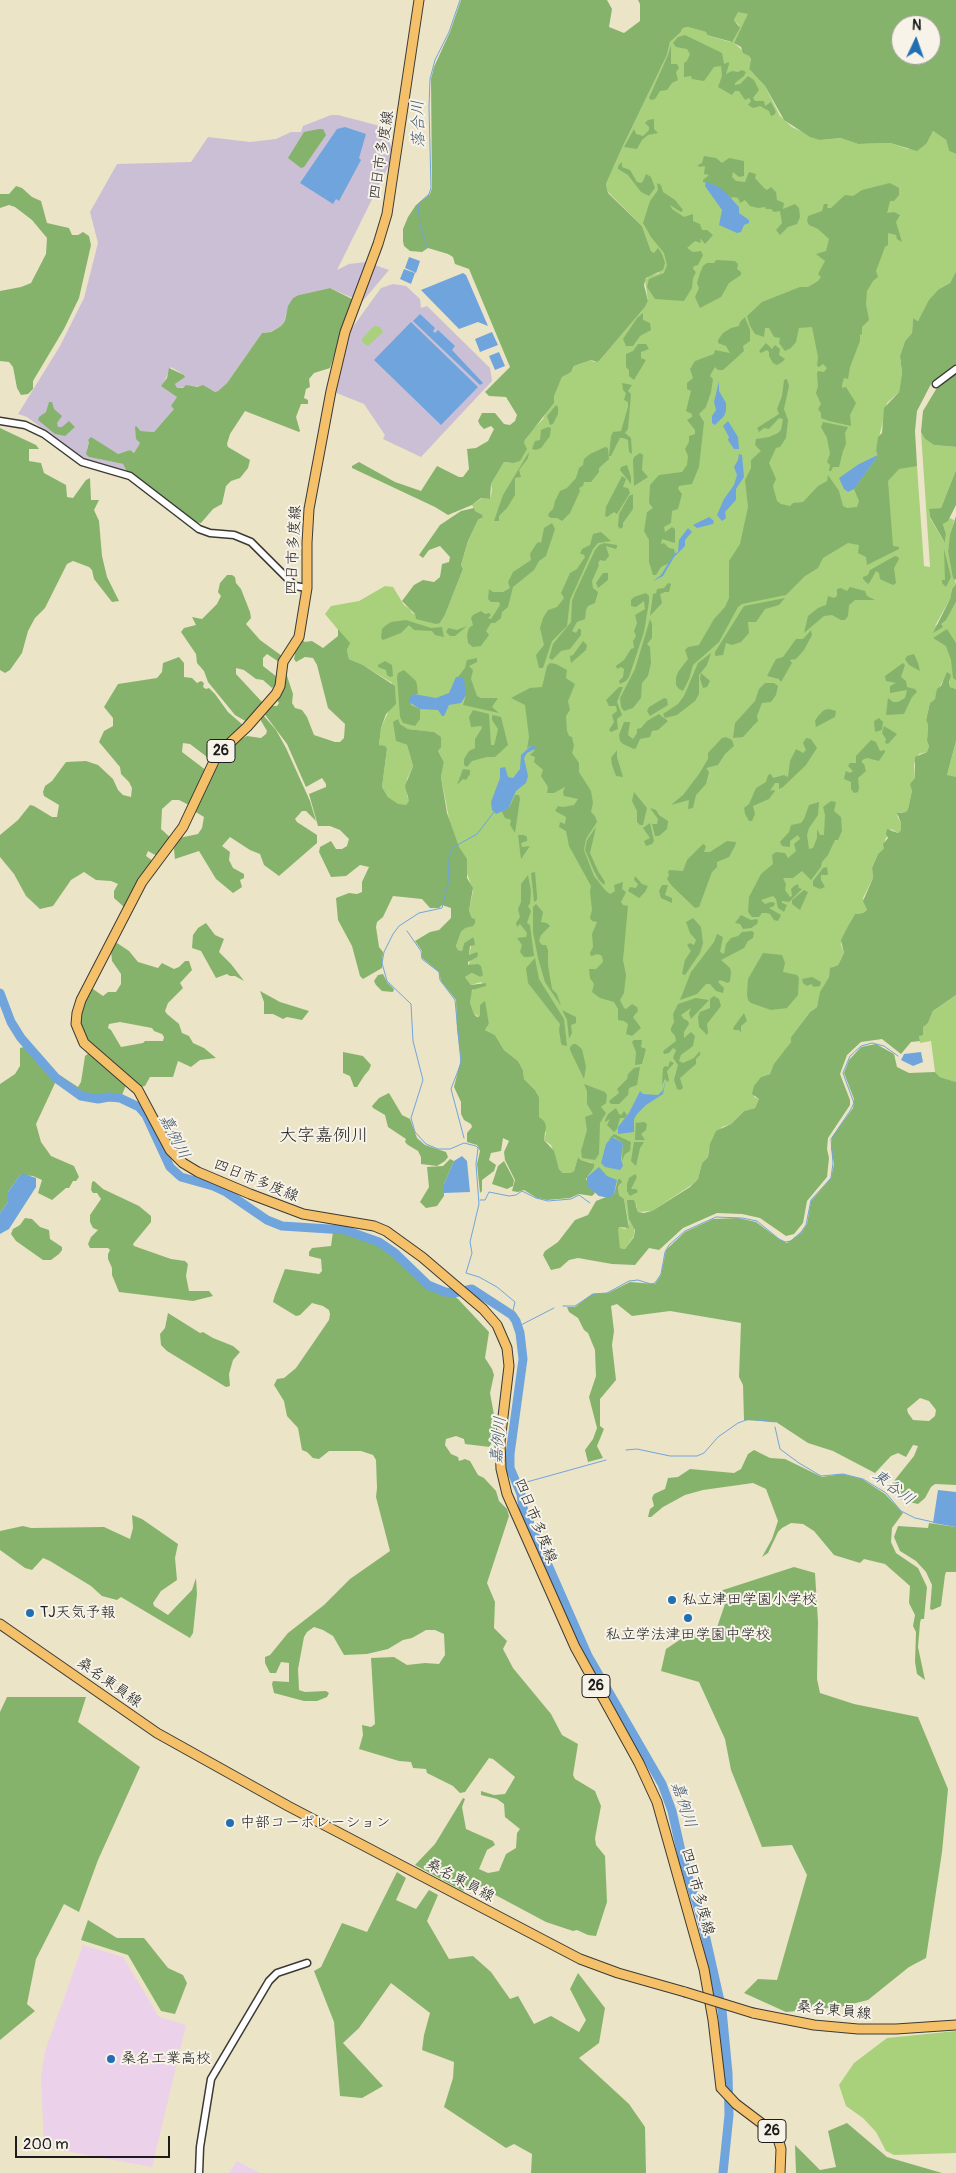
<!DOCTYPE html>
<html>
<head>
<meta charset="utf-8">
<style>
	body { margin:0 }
	#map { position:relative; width:956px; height:2173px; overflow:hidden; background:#ece4c6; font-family:Pangolin,sans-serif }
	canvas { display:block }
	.north { position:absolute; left:891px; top:15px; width:50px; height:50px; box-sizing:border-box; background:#f7f3e8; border:1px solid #9f9d96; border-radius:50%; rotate:3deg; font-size:14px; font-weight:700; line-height:20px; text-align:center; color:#1c1c1c }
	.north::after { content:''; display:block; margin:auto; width:18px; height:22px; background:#1f6fb2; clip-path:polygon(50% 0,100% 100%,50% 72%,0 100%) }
	.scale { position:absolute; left:15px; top:2136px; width:155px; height:22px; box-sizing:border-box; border:2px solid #1c1c1c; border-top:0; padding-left:6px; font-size:15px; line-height:18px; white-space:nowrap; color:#1c1c1c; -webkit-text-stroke:4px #f7f3e8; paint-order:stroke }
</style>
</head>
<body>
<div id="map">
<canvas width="956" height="2173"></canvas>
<div class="north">N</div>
<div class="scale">200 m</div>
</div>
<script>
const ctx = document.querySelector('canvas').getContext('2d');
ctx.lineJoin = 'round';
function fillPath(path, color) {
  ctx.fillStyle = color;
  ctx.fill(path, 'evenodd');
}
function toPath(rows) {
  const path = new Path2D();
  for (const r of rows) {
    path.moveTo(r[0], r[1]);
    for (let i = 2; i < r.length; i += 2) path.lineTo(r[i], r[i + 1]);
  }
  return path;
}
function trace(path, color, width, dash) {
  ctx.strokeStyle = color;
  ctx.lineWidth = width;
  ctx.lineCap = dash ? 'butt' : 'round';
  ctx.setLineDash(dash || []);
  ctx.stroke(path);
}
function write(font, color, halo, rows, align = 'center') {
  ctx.font = font + ' Pangolin,"Klee One",sans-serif';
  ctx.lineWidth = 4;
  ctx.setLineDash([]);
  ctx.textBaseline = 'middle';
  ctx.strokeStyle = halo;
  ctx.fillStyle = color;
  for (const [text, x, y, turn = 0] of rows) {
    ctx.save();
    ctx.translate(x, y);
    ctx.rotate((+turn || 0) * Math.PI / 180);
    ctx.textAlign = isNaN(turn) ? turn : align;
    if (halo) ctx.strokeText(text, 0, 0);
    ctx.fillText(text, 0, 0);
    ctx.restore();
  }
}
fillPath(toPath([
	[83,1945,123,1957,159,2017,186,2025,152,2167,44,2147,41,2077,45,2051],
	[237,2161,260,2173,229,2173]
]), '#ecd1ea');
fillPath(toPath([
	[331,115,338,115,380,126,384,131,392,148,389,165,337,270,349,264,366,262,389,270,362,302,330,288,299,295,286,314,285,321,281,326,270,332,262,333,227,383,218,391,215,392,203,386,177,388,175,384,184,375,171,367,163,384,177,397,174,409,154,432,141,431,139,428,140,443,134,453,130,450,118,454,89,442,87,449,89,457,123,464,126,470,86,461,27,417,18,414,60,346,84,298,98,243,90,212,117,164,191,162,208,137,250,142,276,139,291,132,301,132,303,126],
	[393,284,406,286,420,299,421,308,427,306,490,368,492,381,421,457,383,439,385,435,364,404,334,392,344,348,352,328,381,288]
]), '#cbbfd5');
fillPath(toPath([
	[738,11,749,14,734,43,749,56,751,59,749,69,765,86,780,116,792,127,820,140,842,138,858,144,890,143,908,149,927,143,933,131,946,140,949,151,956,154,956,271,950,283,939,289,918,321,913,318,912,333,905,341,900,356,902,373,899,392,887,403,876,451,878,455,917,466,924,566,930,567,921,432,925,439,934,445,956,447,956,470,941,508,929,510,930,518,945,543,946,534,943,524,950,518,954,520,948,550,956,584,952,589,950,599,935,626,946,619,956,602,956,689,950,687,949,678,942,682,935,699,930,703,926,720,928,725,927,741,929,746,927,752,919,754,914,764,915,778,911,784,912,791,908,809,906,812,900,812,897,816,901,823,901,830,898,833,891,829,885,840,884,848,878,854,872,868,873,878,863,898,867,910,863,913,855,914,848,926,841,944,844,953,838,965,832,967,829,977,821,992,817,1007,810,1012,791,1037,791,1042,770,1074,761,1077,754,1097,759,1099,755,1108,744,1111,731,1124,722,1127,709,1149,708,1157,702,1163,698,1179,693,1184,652,1211,638,1212,636,1204,634,1236,625,1249,620,1248,617,1230,619,1227,625,1229,629,1225,624,1199,619,1195,618,1187,621,1184,618,1179,615,1189,599,1196,587,1184,592,1163,581,1160,578,1157,574,1171,570,1173,563,1173,559,1169,551,1145,544,1140,546,1133,539,1117,539,1097,535,1090,524,1079,523,1070,518,1061,504,1050,495,1035,485,1030,489,1024,487,1015,480,1008,480,1017,474,1014,470,1002,470,993,475,988,485,986,481,982,471,985,465,977,472,973,480,977,473,965,468,965,474,954,469,955,473,937,464,943,462,951,458,950,456,946,461,932,472,918,469,911,473,891,450,824,441,777,444,762,438,751,433,732,408,729,400,724,399,742,407,745,413,766,407,779,407,796,410,801,406,805,398,805,388,797,382,787,387,749,379,745,381,728,389,710,392,683,363,665,349,659,347,650,349,643,325,614,331,606,359,601,385,586,393,587,404,605,410,609,412,613,440,623,445,615,463,569,461,565,468,541,478,520,481,519,483,515,475,511,472,505,482,498,490,499,492,491,491,484,504,462,510,463,532,430,543,419,562,377,573,369,574,366,591,360,594,362,600,360,645,307,648,301,645,280,649,276,659,273,656,252,654,253,651,251,642,226,608,192,606,184,622,148,667,55,670,42,680,33,683,28,688,27,706,32,707,35,730,42,739,25,734,20],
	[374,326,380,327,383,332,368,346,362,342,362,339],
	[956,741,956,777,949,777,947,775],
	[956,995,956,1082,940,1077,935,1072,931,1041,920,1043,919,1036,923,1026,928,1023,933,1011],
	[956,2031,956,2153,894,2155,886,2151,876,2132,863,2118,846,2106,839,2085,854,2063,887,2038]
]), '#a9d17c');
fillPath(toPath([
	[461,0,607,0,612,9,609,27,624,33,640,21,640,4,638,0,956,0,956,154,949,151,946,140,933,131,927,143,917,151,890,143,858,144,841,138,820,140,810,137,784,120,765,86,749,69,751,59,749,56,743,53,741,47,734,43,748,14,738,12,734,20,740,28,732,42,707,35,706,32,688,27,683,28,680,33,670,42,667,55,622,148,606,184,608,193,642,226,651,251,654,253,658,248,662,254,665,263,663,270,646,278,644,285,648,301,645,307,600,360,597,362,591,360,574,366,571,372,562,377,554,396,554,403,525,440,524,443,527,449,520,461,513,463,504,462,491,484,490,499,481,498,472,505,448,515,435,507,352,468,352,466,359,462,395,482,421,491,437,466,459,477,463,477,469,469,467,449,476,448,488,441,494,429,491,426,484,429,480,425,478,421,482,413,495,413,504,424,510,425,515,421,517,415,506,397,489,396,485,392,510,367,469,269,455,264,453,257,448,254,428,248,422,252,410,251,404,246,403,241,403,229,408,217,416,205,430,194,432,188,431,79,434,67,450,32],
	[901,25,931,25,931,55,901,55],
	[685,35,722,53,724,64,729,62,729,64,726,74,732,71,738,72,742,70,746,72,744,76,735,83,735,85,740,84,748,76,754,80,759,90,753,98,755,101,764,101,765,106,771,102,776,112,774,115,771,116,769,111,760,106,753,108,748,105,751,101,749,98,745,100,739,91,735,91,732,95,718,87,722,76,721,66,714,67,704,81,692,79,691,76,684,77,684,63,687,61,690,54,687,49,676,47,673,43,678,37],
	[671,45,671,64,677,64,679,68,676,72,678,80,672,83,667,90,660,91,655,99,651,100,649,98,668,55],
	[654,119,654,129,658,133,648,135,642,140,637,149,624,147,634,129,636,134,643,136,649,130,649,127,645,123,648,120],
	[319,129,323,129,326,135,304,167,301,168,288,158,304,132],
	[704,156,716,158,722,163,729,158,744,161,744,176,739,177,733,172,732,177,736,181,745,182,749,172,756,174,755,178,764,188,767,190,771,187,776,192,777,200,784,203,783,209,795,204,799,208,800,217,797,224,788,227,780,235,776,230,782,223,780,211,774,212,771,209,766,209,765,207,758,208,750,206,745,200,740,203,738,198,732,197,732,199,717,186,703,182,703,180,709,175,704,174,705,166,699,167,698,165,702,163],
	[622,162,622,167,630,170,637,182,641,183,643,181,646,174,651,177,655,188,649,196,641,192,628,175,618,169,618,166],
	[657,183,661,185,663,192,675,200,683,210,681,212,670,205,672,209,684,217,693,214,693,221,700,224,702,230,707,230,713,235,705,244,700,238,701,243,695,241,687,248,693,252,701,251,703,255,698,265,694,266,693,269,696,272,693,278,692,288,684,301,655,299,647,287,649,279,664,273,667,265,664,253,651,237,643,223,650,201,658,190],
	[890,183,899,188,899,195,894,201,890,201,887,213,894,212,900,215,896,222,902,242,897,239,896,235,888,233,888,245,885,247,876,271,878,277,873,281,867,291,866,304,869,320,862,327,862,334,860,335,860,341,850,367,848,379,844,378,842,385,842,388,846,387,856,403,850,415,851,426,829,421,821,418,821,413,818,409,821,404,816,393,818,386,817,373,818,371,824,372,827,368,823,364,819,367,817,366,818,357,812,327,799,328,796,342,791,348,785,351,779,343,780,338,774,337,769,328,765,328,764,337,755,334,750,326,747,316,762,302,800,287,808,287,818,281,821,277,818,274,825,261,816,254,826,251,829,239,818,229,809,225,807,221,808,216,822,211,824,204,828,204,827,208,831,208,845,195,853,196,862,190],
	[16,186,22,188,32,197,41,201,47,223,69,228,72,235,78,235,83,232,89,236,91,245,79,298,64,329,33,381,33,389,28,394,21,395,17,388,13,367,9,362,0,361,0,291,21,287,31,283,46,254,47,238,32,220,15,207,9,205,0,208,0,194,9,194],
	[716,260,735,261,738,264,737,269,741,272,741,275,729,283,721,297,700,308,695,297,699,288,697,283,700,273,703,266,707,263,714,263],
	[956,271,956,366,932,382,917,411,915,431,917,466,899,469,888,481,893,546,899,547,899,549,867,565,866,557,858,553,859,545,848,543,823,558,818,568,805,576,786,595,742,604,738,607,719,642,693,665,689,679,683,691,679,689,676,685,676,678,678,672,688,659,685,650,688,647,699,645,714,619,725,607,729,598,729,561,740,544,748,507,745,480,751,468,751,460,761,451,755,445,756,439,769,437,778,433,781,430,783,419,779,418,769,429,764,428,759,432,757,428,779,414,777,409,782,396,784,380,787,379,789,386,784,409,788,420,786,438,780,447,776,448,769,463,776,479,773,486,777,501,781,504,790,506,793,503,803,502,818,486,827,481,828,475,839,491,843,506,847,508,857,507,859,501,854,489,878,456,876,451,878,437,882,433,884,408,899,392,902,373,900,356,905,341,912,333,913,318,918,321,929,300,939,289,950,283],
	[330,288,352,299,330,368,314,373,309,379,310,387,306,389,304,398,308,400,308,404,301,404,296,417,300,431,299,432,245,411,230,434,227,444,228,447,250,460,248,468,240,478,231,481,226,486,222,504,213,509,201,523,193,522,126,470,123,464,89,457,86,454,89,442,88,440,91,437,118,454,130,450,134,453,140,443,136,439,135,427,136,426,141,431,154,432,174,409,171,406,177,397,161,386,167,378,169,368,184,375,185,377,175,384,177,388,183,388,186,385,197,387,203,385,215,392,218,391,227,383,262,333,271,332,281,326,285,321,288,306,293,298,299,295],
	[643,313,643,320,650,323,651,330,640,336,633,346,626,346,623,339,637,318],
	[745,317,750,330,750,341,743,346,744,351,723,370,718,370,715,367,712,372,710,376,713,379,711,392,706,407,699,414,704,422,699,467,692,484,679,486,678,489,682,494,678,509,672,511,671,523,664,527,665,532,672,527,675,529,675,543,662,539,661,544,664,543,669,548,674,549,675,553,669,563,661,567,656,575,653,575,649,562,649,540,644,531,647,512,653,508,649,503,650,485,659,475,682,472,687,465,688,456,685,449,689,442,689,436,695,434,695,430,687,420,692,417,692,414,686,411,691,391,687,389,687,383,693,378,690,369,695,361,714,354,715,350,730,353,726,346,718,343,718,340,723,333,731,328,739,326,740,322],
	[766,343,772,349,775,345,780,349,779,355,785,359,782,362,777,365,773,363,769,356,769,352,767,350,761,353,759,351],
	[638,344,646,344,649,349,641,352,641,358,646,360,634,380,629,376,629,370,626,367,626,354,633,351],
	[956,373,956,447,934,445,925,439,921,432,923,411,938,386],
	[622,383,632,385,628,391,631,394,628,429,625,433,631,438,632,454,629,452,628,440,623,438,620,438,611,456,609,456,611,436,613,432,621,431,628,407,628,402,624,400,626,393,623,390],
	[49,402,52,402,54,409,62,416,57,423,58,427,62,427,69,421,75,427,65,436,55,434,38,420,39,417,46,412],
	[556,405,558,407,558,414,553,424,550,425,547,416],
	[823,422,848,427,845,433,846,444,843,451,839,467,833,467,831,471,829,471,830,465,827,462,830,454,827,438,821,427],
	[548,427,551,428,550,436,541,448,536,450,532,449,535,441,540,440,541,430],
	[0,428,36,445,39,449,29,449,29,461,41,463,44,473,66,485,67,497,73,498,86,480,90,478,91,500,99,500,94,510,99,521,102,556,107,577,119,601,112,602,94,579,92,570,89,567,73,561,67,564,45,608,35,618,28,631,22,653,10,670,5,673,0,670],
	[605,447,608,448,609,459,599,468,599,472,591,482,584,482,583,486,579,488,580,491,570,513,562,521,557,518,551,518,548,516,549,513,553,509,555,501,560,491,567,488,576,478,579,468,583,465,584,459,590,454],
	[529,452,528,458,519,470,521,477,515,478,515,495,507,508,499,516,499,521,494,521,503,495],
	[640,453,643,455,642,470,648,477,634,486,633,460,634,457],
	[627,465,631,477,631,484,620,470,621,467],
	[956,470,956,505,948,521,943,524,946,534,945,543,930,517,929,509,941,508],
	[622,476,626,479,623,487,628,488,630,493,617,514,614,512,607,517,605,516,606,507],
	[633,494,633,509,623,523,623,527,620,529,618,526,619,514,629,496],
	[474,508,475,511,483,515,482,518,478,520,468,541,461,565,463,569,445,615,440,623,436,624,416,619,415,614,402,601,414,585,423,580,434,582,440,577,442,564,449,562,450,557,440,546,429,550,423,558,419,555,440,525,461,511],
	[956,516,956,580,953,578,948,551,950,535],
	[552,523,555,529,546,556,539,561,534,570,513,587,508,607,502,612,501,618,495,623,491,623,486,631,489,635,481,646,473,647,468,643,467,635,469,628,473,625,471,618,473,615,481,611,485,614,489,613,491,615,488,618,491,619,500,605,499,602,491,602,488,599,489,589,493,592,503,592,510,588,508,582,513,572,531,560,530,554,535,546,538,542,541,543,544,528],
	[601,532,611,541,598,543,593,549,570,600,567,626,552,641,543,668,539,668,536,655,544,645,540,628,543,618,548,610,557,607,564,598,561,593,570,573,577,569,585,557,583,554,580,554,582,549,590,545,593,534],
	[604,543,617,545,617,547,616,549,606,546,609,556,605,561,600,560,598,563,599,565,592,581,593,588,598,592,595,603,588,606,586,610,585,619,577,622,572,631,576,633,579,628,581,630,581,635,570,649,561,651,552,660,549,658,553,644,571,622,572,601,575,593,595,550,599,545],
	[944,549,951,577,946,587,942,583,942,580,945,580],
	[895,556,898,557,899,559,894,568,896,583,893,585,884,581,880,579,879,573,876,571,870,582,868,584,863,579,863,577,868,575,870,570],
	[603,573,608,573,608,580,598,588,596,583],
	[227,575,232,575,235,577,236,583,241,589,250,612,251,618,246,624,260,640,282,656,279,662,267,654,263,658,263,666,277,677,276,684,272,688,263,680,256,679,244,670,236,668,236,674,263,703,247,722,235,715,208,682,204,671,197,663,196,654,181,632,184,628,196,625,192,617,202,619,217,604,221,596,218,592,220,583],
	[668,583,671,584,669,592,665,592,660,594,662,603,650,616,653,594,656,593,657,589,664,588],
	[956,584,956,602,946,620,941,624,943,627,933,633,950,599,952,589],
	[850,587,865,591,867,596,875,600,855,600,849,605,848,616,845,620,841,620,832,615,824,616,804,633,808,616,818,608,826,605,828,596,834,598,837,596,837,589,841,588,847,591],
	[646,593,649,596,649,602,644,632,629,677,626,681,620,684,619,681,623,677,624,669,621,667,617,669,616,666,624,660,631,649,634,648,633,641,636,636,634,631,637,623,635,615,645,609,644,601,636,607,631,606,631,600,634,597],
	[785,598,779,605,765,609,756,622,748,622,749,633,741,642,732,645,726,643,723,655,715,656,715,652,744,606],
	[650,619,652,624,652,638,647,644,650,647,651,663,648,676,642,683,641,698,633,708,624,711,621,707,620,698,635,669],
	[406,620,431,628,442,627,444,637,435,635,432,631,414,630,409,625,401,633,383,640,381,638,382,629,385,626,391,622],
	[467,626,455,636,450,636,446,632,448,628,457,630],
	[338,629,350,643,347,650,349,659,363,665,395,686,396,704,386,714,381,728,379,745,385,746,387,749,382,787,388,797,398,804,406,805,409,801,405,786,413,766,407,745,396,741,393,722,398,719,400,724,408,729,434,732,441,737,441,747,438,751,444,762,441,777,447,813,459,847,467,859,467,878,473,888,469,911,472,918,475,919,475,923,473,926,465,928,461,932,456,946,458,950,462,951,464,943,473,937,474,939,475,945,470,946,469,955,477,952,478,954,477,957,468,962,468,965,478,964,481,966,483,975,480,977,472,973,465,977,471,985,486,983,486,986,472,990,470,1002,474,1014,477,1017,480,1016,480,1005,485,1001,489,1024,485,1030,495,1035,504,1050,518,1061,523,1070,524,1079,535,1090,539,1097,539,1117,544,1121,546,1126,544,1140,554,1151,559,1169,563,1173,570,1173,574,1171,578,1157,581,1160,594,1164,594,1167,586,1179,595,1193,592,1196,579,1194,570,1198,547,1200,537,1198,524,1190,518,1192,512,1191,515,1180,505,1160,504,1152,509,1141,503,1138,501,1151,491,1153,489,1160,496,1165,494,1171,482,1180,482,1191,480,1193,477,1164,480,1151,477,1145,467,1142,467,1133,472,1127,471,1124,464,1120,461,1114,461,1102,454,1087,461,1059,457,1029,456,1000,441,981,439,972,422,958,422,951,415,941,430,932,439,930,451,918,451,908,442,905,439,908,430,908,422,899,393,896,383,917,377,922,376,927,379,947,383,952,382,968,363,979,360,976,352,946,338,920,336,898,349,893,357,894,362,892,362,882,369,867,360,865,346,876,331,877,319,852,320,847,331,841,336,849,342,849,347,846,349,839,340,830,330,826,318,826,309,794,326,787,326,784,322,778,306,787,287,744,263,712,268,706,277,706,279,703,276,699,284,676,287,676,293,694,292,703,295,708,302,710,307,717,314,735,335,742,340,742,344,738,345,724,328,708,317,665,313,658,305,657,296,662,294,659,295,654,293,652,300,638,305,642,312,641,323,648,338,636],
	[947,629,956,643,956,680,953,678,951,660,946,646,933,638],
	[811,630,812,635,804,650,796,659,790,660,792,663,781,682,779,679,767,676,776,659,783,657,796,639,803,639],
	[583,641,587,645,586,650,571,663,570,656,573,655],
	[711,653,707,665,699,675,699,694,695,701,677,715,665,718,663,714,678,704,684,696,698,663],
	[914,654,918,663,920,671,909,665,905,659,907,656],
	[179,657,184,663,184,677,192,678,197,683,201,681,204,683,203,687,206,689,209,688,215,694,228,712,244,726,212,754,211,760,190,744,183,743,182,752,207,771,191,806,179,800,172,800,162,809,161,829,171,838,157,856,148,851,146,856,153,861,124,907,114,898,114,891,118,884,111,881,96,880,84,872,71,880,53,906,40,909,26,896,14,874,0,857,0,835,18,820,30,805,34,806,52,817,57,817,59,805,44,796,43,792,45,786,52,781,66,762,86,761,98,765,113,779,118,790,123,795,131,797,132,788,129,782,121,774,120,767,99,742,104,731,113,726,113,718,104,707,118,684,157,678,162,672,163,663],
	[477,658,477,662,469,666,473,670,471,679,477,696,481,698,498,698,492,707,499,713,463,705,466,695,458,677,465,668,467,660],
	[385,661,392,665,393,676,390,677,387,675,386,670,378,667,378,665],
	[550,663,556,664,567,670,566,678,575,684,568,701,570,710,566,716,567,731,569,736,572,737,574,746,572,753,579,763,579,772,591,791,593,803,591,812,595,816,597,822,586,839,584,850,594,876,606,891,610,894,615,891,614,885,623,882,622,889,626,892,621,902,623,905,628,906,623,960,626,975,624,993,620,1000,624,1008,626,1009,632,1004,637,1007,638,1011,633,1017,641,1028,632,1036,626,1034,628,1024,624,1021,618,1020,618,1009,614,1002,600,998,592,992,594,984,590,978,589,969,596,969,603,962,602,956,598,954,591,956,590,953,593,947,592,934,597,922,592,921,590,918,592,910,590,892,591,886,569,846,566,831,559,827,560,822,565,824,566,817,555,811,558,806,563,807,574,805,578,799,564,796,563,792,565,787,554,793,547,793,548,787,541,776,543,770,534,762,535,757,530,755,535,750,530,746,527,749,529,737,525,705,511,698,530,688,542,687,547,666],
	[903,663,905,665,901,677,906,681,907,687,915,689,917,692,912,697,904,714,886,715,888,698,893,702,898,702,905,698,907,690,890,693,890,686,896,683,886,681,885,676],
	[404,670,416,681,417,685,418,694,414,694,410,700,411,705,420,709,420,719,415,726,403,723,400,717,397,677,398,673],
	[947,672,951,675,949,682,950,687,956,689,956,741,947,775,956,777,956,995,933,1011,928,1023,923,1027,923,1035,919,1036,920,1041,911,1042,901,1054,882,1039,861,1042,847,1055,840,1074,850,1100,850,1105,828,1138,827,1149,829,1158,827,1177,807,1201,803,1223,794,1234,786,1236,760,1218,742,1214,717,1213,683,1228,659,1250,649,1248,635,1265,612,1264,578,1258,569,1260,560,1268,551,1270,543,1255,545,1251,558,1242,575,1220,588,1215,596,1201,614,1194,618,1179,620,1179,622,1182,618,1187,619,1195,624,1199,629,1228,619,1227,618,1230,620,1248,625,1249,634,1237,635,1230,629,1219,627,1200,634,1200,638,1212,644,1213,652,1211,690,1187,698,1179,702,1163,708,1157,710,1144,716,1131,731,1124,744,1111,755,1108,759,1099,752,1094,754,1086,761,1077,770,1074,774,1064,791,1042,791,1037,810,1012,817,1007,820,992,829,977,830,968,838,965,844,953,841,940,848,926,855,914,863,913,867,910,863,901,873,878,872,868,878,854,884,848,883,844,888,838,886,834,887,829,898,833,901,830,901,823,897,813,906,812,908,809,912,791,910,784,915,778,915,757,927,752,929,746,927,741,928,725,926,720,930,703,935,699,937,689,941,686],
	[701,673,710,681,707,687,703,688,700,679],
	[765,683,774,683,778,686,776,695,771,702,762,703,757,716,758,721,753,726,743,737,733,738,735,723,755,701,759,689],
	[619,687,623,687,617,702,622,715,617,719,618,729,611,732,609,730,614,722,612,715,617,711,616,706,609,706,606,700],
	[664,698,667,699,668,705,650,716,647,711,649,707],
	[829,709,836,711,835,717,816,727,815,721,818,716,824,710],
	[473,710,489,714,491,745,494,745,495,742,498,729,492,720,492,716,493,715,501,717,508,745,495,757,487,757,472,761,467,767,464,765,464,759,469,751,475,748,475,739,482,728,481,726,471,727,469,717],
	[659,714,668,721,658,730,652,731,650,737,640,739,636,748,634,749,623,744,620,741,619,735,624,722,630,722,628,735,633,739,637,733,637,729,641,728,647,721],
	[263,715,276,730,286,748,310,801,316,821,306,811,302,811,295,819,297,822,317,835,317,843,279,876,264,865,260,854,250,850,230,837,222,846,230,852,229,860,233,868,244,874,244,878,240,880,242,887,233,893,216,879,199,851,175,859,174,849,179,838,198,834,202,828,204,817,194,811,208,781,224,756,240,740,247,736,261,738,266,734,267,731,260,719],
	[879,718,883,722,882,730,875,732,874,721],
	[884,726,897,734,888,744,885,743,886,739,882,733],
	[726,737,732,740,734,746,725,754,718,765,706,768,709,772,706,784,696,795,693,808,688,809,689,800,671,805,683,795,699,774,708,759,708,753,722,738],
	[806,738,811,739,817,748,806,765,783,787,779,789,779,783,775,783,770,791,774,790,775,791,769,799,753,806,755,814,752,821,749,821,745,814,744,808,749,804,756,788,766,782,768,775,771,774,773,778,784,775,788,777,790,761,796,749,803,753,806,750,803,743],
	[871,740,876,742,880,751,885,750,885,752,879,761,867,758,862,760,862,763,864,764,866,771,858,778,859,788,858,792,854,793,851,789,851,782,844,779,845,774,846,771,850,773,853,771,848,766,850,763,856,763,856,756],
	[617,750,617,757,623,777,616,776,612,765,611,758],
	[463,769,470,770,470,774,466,780,463,779,457,785],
	[634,792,647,808,643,825,640,825,637,822,637,811,632,801],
	[515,795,519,795,520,799,515,833,510,825,511,820,505,818,502,812,510,806],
	[831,801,836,802,834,811,841,817,842,831,838,840,835,840,828,855,822,862,821,867,811,880,802,871,793,878,783,878,786,884,785,890,790,897,792,896,791,889,794,886,798,884,799,888,802,889,789,902,782,901,782,903,787,905,784,912,778,908,776,899,773,896,761,900,765,904,771,902,775,903,774,906,769,908,781,915,778,921,774,920,770,914,766,913,762,913,759,917,752,917,748,912,749,897,761,874,773,864,772,855,776,852,785,853,788,858,796,851,794,844,800,839,798,835,790,841,790,847,782,846,780,842,789,832,791,825,801,823,804,819,809,805,819,802,818,815,809,828,807,835,809,849,813,848,817,838,817,829,820,835,824,835,825,815,823,807],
	[650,808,656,810,659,815,668,821,667,829,659,836,655,836,652,824,657,824,658,819],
	[650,823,654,841,652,844,646,846,644,841,650,838,643,828],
	[596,827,590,853,598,871,605,882,604,885,599,880,594,871,585,850,587,840],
	[518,835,524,835,527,837,527,841,521,843,522,847,530,846,521,859],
	[727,841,736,842,735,846,729,857,717,862,717,867,712,872,699,907,695,908,672,886,667,879,669,875,668,872,669,870,683,871,687,860,703,844,706,846,704,852,710,852],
	[827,867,828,875,821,875,821,880,825,887,820,889,813,886,813,881,823,868],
	[535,872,537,895,537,900,534,902,531,873],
	[528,875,531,891,530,904,528,906,531,911,527,923,530,925,534,956,528,957,524,957,520,952,522,945,517,938,526,937,527,933,520,924,517,927,516,923,520,917,518,909,521,902,521,884],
	[635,876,642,884,648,886,645,892,639,898,628,891,630,887,636,888,638,884,634,880],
	[662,885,668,885,665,895,672,898,672,903,661,898,659,891],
	[804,890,808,892,800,910,792,904,792,900],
	[536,904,543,912,541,922,547,923,550,926,541,935,539,941,542,945,546,945,548,950,548,965,552,989,557,994,561,1006,545,982,538,958,533,932,533,907],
	[741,915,751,920,757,919,758,921,757,924,751,928,743,929,740,924,735,923],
	[693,918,701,927,703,943,700,953,685,975,682,974,685,960,691,951,687,945,690,943,694,945,696,940,690,933,686,922],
	[206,923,215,935,224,939,219,952,231,964,244,981,235,976,230,976,227,974,216,978,201,951,192,948,193,935,198,928],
	[752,931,754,933,753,938,748,941,744,948,721,960,730,968,731,972,730,981,728,983,720,980,718,982,724,988,723,993,716,991,710,984,706,984,697,994,680,1000,691,972,714,942,717,934,723,937,720,952,724,954,726,944,731,938,738,936,742,932],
	[117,943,129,951,138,962,158,968,162,963,174,969,179,967,185,961,189,961,192,970,180,983,183,988,168,1003,165,1011,167,1014,179,1024,182,1033,189,1036,193,1043,204,1048,216,1058,200,1060,191,1067,178,1061,173,1077,150,1077,145,1086,140,1087,88,1042,81,1025,81,1010,90,990,93,989,103,996,108,992,116,992,121,984,121,974,112,961,111,951,113,945],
	[120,1022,152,1028,154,1031,162,1034,164,1037,163,1041,145,1041,143,1043,121,1047,111,1030,108,1028,109,1024],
	[763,953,782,955,785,963,783,972,797,975,799,978,798,995,787,1008,771,1010,751,1003,748,1000,747,995,748,979],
	[535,958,539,979,564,1019,567,1046,562,1045,561,1043,559,1030,560,1024,528,983,526,968],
	[383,974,387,982,394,989,393,992,382,991,376,985,374,981,378,975],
	[812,977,821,982,820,986,814,987,811,984,807,986,803,983,802,979],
	[260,991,280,1002,309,1011,302,1020,287,1017,283,1019,273,1014,264,1014,264,1002],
	[714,996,719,999,721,1006,707,1024,708,1032,707,1035,699,1027,698,1017,700,1012,710,1008,710,999],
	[696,998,709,1000,691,1019,689,1013,691,1008,681,1015,684,1019,688,1021,689,1024,684,1032,684,1038,691,1032,695,1036,693,1046,681,1055,679,1061,683,1063,694,1058,699,1052,700,1052,700,1055,696,1059,696,1064,680,1078,683,1088,680,1090,677,1089,674,1080,678,1065,673,1058,676,1050,673,1048,669,1053,664,1054,663,1051,676,1041,675,1036,671,1031,671,1028,674,1022,673,1014,678,1004],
	[562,1010,576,1017,576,1023,571,1025,572,1033,569,1039,567,1020],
	[744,1013,747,1021,741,1026,741,1033,739,1030,734,1030,733,1028],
	[634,1040,642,1040,641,1047,646,1049,642,1064,635,1065,636,1052,632,1042],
	[573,1044,576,1044,582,1049,586,1067,584,1079,570,1050,570,1047],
	[876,1044,894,1054,897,1067,909,1073,935,1072,940,1077,956,1082,956,1485,935,1484,931,1487,925,1498,918,1504,905,1501,901,1499,890,1486,914,1456,918,1446,913,1445,906,1457,898,1453,891,1456,875,1473,833,1451,808,1443,776,1422,744,1420,743,1385,739,1377,741,1323,670,1311,632,1316,617,1304,611,1306,614,1331,612,1345,616,1380,600,1399,600,1426,604,1429,597,1446,603,1458,588,1462,585,1450,593,1439,597,1428,589,1397,596,1376,595,1350,588,1333,584,1330,578,1318,569,1312,567,1307,575,1307,592,1294,608,1293,630,1282,655,1284,661,1275,666,1250,670,1246,685,1232,713,1219,738,1218,756,1222,779,1239,787,1243,801,1233,807,1224,811,1201,831,1178,834,1164,831,1148,832,1137,853,1108,854,1099,844,1073,849,1060,861,1047],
	[920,1398,929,1401,936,1410,935,1416,929,1421,913,1420,908,1413,907,1409],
	[24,1047,56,1081,36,1124,41,1142,51,1156,74,1166,79,1177,76,1181,73,1181,69,1188,66,1188,52,1200,38,1193,42,1180,33,1176,20,1175,8,1192,8,1202,0,1213,0,1084,15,1074,20,1066,20,1048],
	[90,1052,127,1083,122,1095,96,1097,81,1094,58,1078,41,1058,41,1056,58,1074,78,1087,81,1082,85,1056],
	[343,1052,363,1056,371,1065,369,1070,364,1076,357,1087,354,1087,350,1076,343,1073],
	[670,1061,674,1063,667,1071,669,1080,668,1082,665,1079,662,1085,663,1068,665,1066,668,1067],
	[640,1067,637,1085,629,1088,628,1095,619,1104,611,1104,609,1101,619,1093,617,1089,627,1079,628,1074,634,1068],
	[584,1084,605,1092,607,1095,606,1103,601,1107,606,1113,600,1123,599,1154,595,1160,582,1158,581,1151,587,1130,585,1117,593,1114,587,1104,587,1091],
	[389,1093,402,1115,410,1119,417,1138,425,1145,446,1152,448,1157,445,1161,437,1166,421,1164,421,1157,418,1151,408,1145,405,1142,406,1139,388,1127,385,1115,373,1108,372,1106,379,1098],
	[616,1108,619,1114,621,1115,624,1111,627,1115,625,1118,620,1118,617,1129,614,1132,607,1125,610,1119,605,1122,605,1120,608,1114],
	[636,1117,636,1123,644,1122,647,1124,646,1130,641,1134,645,1140,635,1140],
	[614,1134,631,1142,630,1151,625,1154,622,1161,623,1143,614,1137,608,1140],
	[634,1142,644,1142,640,1148,636,1166,631,1161],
	[450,1159,454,1161,444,1184,444,1196,437,1206,426,1208,420,1202,429,1187,427,1167,443,1166],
	[504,1161,514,1180,513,1186,507,1189,492,1184,498,1166],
	[635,1174,637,1177,631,1189,636,1189,638,1192,630,1196,627,1191,627,1184,629,1178],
	[94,1181,103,1189,139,1206,151,1216,151,1222,133,1244,134,1246,171,1259,185,1261,188,1264,186,1276,189,1291,209,1291,213,1296,193,1301,119,1292,112,1275,112,1268,108,1259,108,1254,110,1250,108,1248,90,1248,88,1244,91,1237,98,1230,93,1228,90,1222,90,1215,101,1199,97,1193,93,1193,91,1190,92,1182],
	[25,1218,32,1219,40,1227,49,1230,50,1239,62,1247,62,1250,59,1254,51,1260,43,1260,16,1241,11,1234,13,1229,20,1225],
	[333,1232,355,1235,384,1248,429,1289,435,1292,453,1295,458,1299,489,1332,485,1358,492,1369,494,1375,490,1393,495,1420,495,1431,490,1447,465,1444,464,1439,456,1436,446,1439,445,1445,451,1454,458,1457,459,1461,465,1459,470,1461,478,1475,484,1478,496,1491,499,1501,507,1509,509,1516,487,1583,495,1602,494,1628,507,1641,503,1649,513,1668,551,1714,562,1735,578,1744,573,1775,575,1779,595,1791,601,1806,595,1838,596,1845,605,1856,607,1902,596,1936,588,1935,577,1930,573,1931,546,1922,471,1882,463,1891,415,1865,435,1844,463,1798,465,1799,462,1807,466,1829,493,1841,495,1845,487,1850,479,1869,488,1873,499,1871,506,1854,516,1848,517,1833,520,1829,505,1817,504,1804,497,1799,481,1795,481,1791,494,1795,505,1794,515,1777,493,1759,489,1758,465,1792,460,1793,453,1786,427,1773,426,1769,413,1768,411,1762,399,1761,359,1749,363,1735,362,1725,371,1727,375,1724,371,1658,394,1657,407,1665,425,1663,439,1664,445,1655,444,1634,435,1630,426,1630,412,1638,403,1640,388,1649,367,1654,344,1655,333,1636,323,1630,314,1627,307,1632,304,1637,298,1669,299,1690,305,1692,326,1691,329,1693,327,1697,317,1701,304,1701,274,1693,272,1684,273,1681,289,1682,289,1663,281,1662,276,1673,270,1673,265,1663,265,1657,270,1655,288,1633,324,1605,350,1579,390,1551,376,1497,377,1488,376,1460,373,1455,361,1451,329,1451,319,1459,313,1458,307,1452,302,1450,298,1428,287,1416,284,1401,274,1385,277,1379,284,1378,296,1368,329,1320,330,1314,329,1310,323,1306,312,1303,300,1315,296,1316,273,1302,275,1295,285,1269,319,1274,322,1271,321,1259,309,1256,309,1252,312,1248,331,1246],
	[168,1313,200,1333,203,1332,213,1338,233,1346,240,1352,233,1360,229,1374,230,1386,226,1387,167,1351,161,1345,160,1334,165,1328],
	[754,1450,770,1458,785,1459,822,1477,842,1474,862,1479,885,1494,903,1513,892,1528,891,1542,896,1553,918,1568,927,1587,924,1619,921,1619,920,1623,918,1647,925,1680,917,1674,915,1662,916,1632,913,1626,915,1615,909,1603,910,1586,885,1564,864,1559,860,1563,834,1555,814,1531,803,1524,791,1523,782,1528,778,1532,768,1553,762,1557,772,1539,778,1521,766,1489,753,1483,703,1490,685,1495,663,1507,651,1517,648,1517,650,1509,654,1506,652,1498,654,1494,665,1489,668,1478,678,1477,690,1469,734,1473,741,1469,748,1454],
	[132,1515,142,1519,178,1544,175,1558,177,1580,161,1591,153,1603,154,1606,168,1615,192,1590,196,1578,197,1594,193,1633,190,1638,121,1597,117,1600,102,1596,91,1586,50,1561,43,1558,32,1570,25,1568,0,1550,0,1531,23,1526,31,1528,104,1527,130,1539,133,1528],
	[929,1523,956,1527,956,1572,946,1572,945,1575,941,1606,932,1610,930,1609,932,1585,926,1572,916,1561,900,1551,894,1537,898,1526,928,1528],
	[794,1567,815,1573,818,1622,817,1679,820,1693,854,1704,918,1717,948,1789,942,1852,926,1958,909,1967,868,2000,840,2007,786,2012,744,1993,758,1979,777,1980,807,1875,792,1845,762,1847,731,1770,725,1739,699,1682,661,1671,666,1649,690,1633,713,1639,725,1604,720,1591],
	[7,1697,86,1697,78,1722,140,1767,98,1860,79,1912,64,1904,36,1959,27,2004,35,2011,0,2040,0,1712],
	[397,1872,406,1878,396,1900,416,1909,429,1890,438,1895,427,1921,449,1959,473,1956,491,1972,510,1999,518,1996,534,2024,551,2016,579,2032,586,2020,570,1989,578,1973,605,2008,599,2043,579,2058,629,2104,645,2127,646,2173,531,2173,532,2154,514,2144,506,2148,444,2107,453,2078,454,2062,422,2050,424,2035,430,2013,391,1983,359,2028,343,2043,383,2086,362,2098,340,2096,334,2022,314,1971,321,1967,342,1923,367,1932],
	[88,1920,117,1938,144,1938,168,1968,183,1975,187,1983,175,2014,161,2011,128,1955,81,1940],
	[847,2123,887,2157,942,2173,796,2173,795,2145,820,2170,836,2167,828,2131]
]), '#86b36c');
fillPath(toPath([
	[345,127,366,134,359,158,361,160,339,201,336,199,333,204,300,183,337,129],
	[706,182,717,186,724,191,739,207,739,213,749,220,749,223,744,225,741,232,737,233,719,225,722,210,705,186],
	[409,257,420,261,416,273,405,268],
	[404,269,415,273,411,284,400,279],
	[463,273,466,275,488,326,478,322,459,329,421,290],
	[420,314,435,328,433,331,435,333,438,330,455,346,452,350,483,383,480,385,413,321],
	[411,322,478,387,441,425,374,360],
	[492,332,498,345,480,352,475,339],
	[499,352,505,366,495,370,489,356],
	[719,381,719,391,726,403,726,411,724,416,715,425,712,423,712,416,716,410,714,402],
	[728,421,738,437,739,449,734,449,728,440,729,437,723,426],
	[739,454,742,455,744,477,736,489,736,500,725,512,726,518,722,521,717,515,724,499,734,485,737,475,734,467,738,460],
	[878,455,878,456,854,489,848,492,844,489,839,478,859,464],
	[709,517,714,521,713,524,697,528,693,525],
	[688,528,692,532,685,540,685,546,674,557,663,576,653,581,661,575,674,554,678,552,679,540],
	[456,677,461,677,464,679,466,695,461,703,449,705,444,716,442,716,438,710,420,709,409,702,410,697,414,694,436,698,449,693],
	[532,745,535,747,535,749,527,753,524,758,528,776,526,783,516,791,508,809,496,814,492,810,491,802,500,778,500,768,505,767,508,777,513,778,520,769,521,755],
	[921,1052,923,1062,913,1066,901,1060,904,1054],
	[666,1079,663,1094,646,1105,637,1114,634,1119,634,1132,618,1134,618,1127,629,1113,640,1091,643,1094,658,1095,663,1090],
	[612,1137,623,1143,621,1159,623,1166,620,1170,605,1167,601,1163,606,1144],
	[462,1156,467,1161,470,1192,444,1193,444,1184,454,1161],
	[599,1167,607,1176,617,1180,614,1194,609,1198,599,1196,587,1186,587,1177],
	[24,1174,36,1178,36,1187,9,1229,0,1234,0,1213,8,1202,8,1192,20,1175],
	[938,1490,956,1492,956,1527,933,1523]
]), '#70a4dd');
trace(toPath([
	[427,247,420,224,418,206,419,203,429,194,431,188,429,107,430,79,435,60,449,32,460,0],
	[494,812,477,834,452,848,449,858,448,884,442,908,419,913,399,926,393,934,384,952,382,963,387,981,411,1004,413,1041,423,1080,411,1118,415,1132,426,1144,438,1149,450,1149,464,1143,476,1146,478,1148,476,1164,479,1204,470,1242,472,1253,466,1273,479,1277,497,1287,515,1302,512,1315],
	[407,931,421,951,422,959,439,972,440,980,455,1000,461,1063,451,1089,464,1138],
	[480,1200,485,1200,489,1192,509,1196,516,1195,522,1191,536,1198,548,1201,571,1199,579,1195,590,1203],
	[563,1306,575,1306,593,1294,607,1293,629,1281,638,1280,651,1284,655,1283,661,1274,665,1252,669,1245,685,1231,716,1217,742,1218,757,1221,779,1239,785,1242,791,1241,801,1232,806,1225,811,1200,831,1178,833,1163,831,1139,850,1111,854,1103,843,1073,850,1056,861,1046,872,1043,884,1046,898,1056],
	[519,1326,554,1308],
	[775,1427,780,1449,799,1463,821,1476,843,1474,863,1479,886,1493,901,1511,915,1518,933,1522],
	[626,1450,637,1449,670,1456,697,1456,704,1453,718,1437,738,1423,749,1419,775,1422],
	[516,1485,606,1460]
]), '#70a4dd', 1);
trace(toPath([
	[0,993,11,1022,21,1038,56,1078,81,1096,98,1099,109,1097,120,1098,139,1107,146,1115,170,1167,181,1177,213,1186,226,1192,267,1220,282,1226,345,1230,379,1242,395,1253,428,1285,445,1292,454,1293,472,1289,512,1315,516,1321,520,1333,523,1359,510,1454,510,1468,521,1494,523,1508,588,1656,662,1784,672,1811,683,1860,702,1921,722,2010,728,2073,729,2115,723,2173]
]), '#70a4dd', 9);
const minor = toPath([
	[936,384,956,369],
	[0,421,25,425,44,434,82,462,130,476,199,529,210,533,234,535,251,542,295,586,307,588],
	[199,2173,200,2147,211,2079,269,1981,277,1973,307,1963]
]);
const major = toPath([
	[419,0,387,214,378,244,345,332,331,391,309,509,307,543,307,588,299,637,283,662,280,686,276,694,247,727,217,755,183,827,142,882,81,1000,77,1013,76,1024,84,1043,138,1090,170,1150,183,1163,198,1172,250,1194,303,1214,374,1226,386,1231,422,1257,483,1309,497,1325,507,1348,509,1366,500,1442,501,1469,507,1494,575,1647,639,1763,657,1802,704,1969,713,2020,721,2088,736,2104,777,2135,781,2149,780,2173],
	[0,1624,157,1733,288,1806,580,1959,618,1973,685,1992],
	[753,2013,814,2025,858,2029,896,2029,956,2025]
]);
trace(minor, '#3b3a36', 9);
trace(major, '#3b3a36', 11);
trace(minor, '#fff', 6);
trace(major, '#f4c16a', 9);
const majorBridge = toPath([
	[685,1992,753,2013]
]);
trace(majorBridge, '#3b3a36', 11, []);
trace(majorBridge, '#f4c16a', 9);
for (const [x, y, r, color] of [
	[672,1600,5,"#1f6fb2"],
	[30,1613,5,"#1f6fb2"],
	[688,1618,5,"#1f6fb2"],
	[230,1823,5,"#1f6fb2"],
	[111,2059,5,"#1f6fb2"]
]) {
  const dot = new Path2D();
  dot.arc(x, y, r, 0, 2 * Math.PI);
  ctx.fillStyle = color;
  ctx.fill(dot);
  trace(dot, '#f7f3e8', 2);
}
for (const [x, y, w] of [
	[221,751,28],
	[596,1686,28],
	[772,2131,28]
]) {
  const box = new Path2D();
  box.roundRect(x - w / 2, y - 11.5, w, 23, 4);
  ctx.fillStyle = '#f7f3e8';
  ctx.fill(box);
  trace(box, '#1c1c1c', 1);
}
write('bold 14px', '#1c1c1c', null, [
	["26",221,751],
	["26",596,1686],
	["26",772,2131]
]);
write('15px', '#1c1c1c', '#f7f3e8', [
	["四日市多度線",382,155,-81],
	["四日市多度線",294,550,-87],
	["四日市多度線",256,1181,22],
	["四日市多度線",535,1521,68],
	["桑名東員線",109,1683,35],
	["桑名東員線",460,1881,28],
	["四日市多度線",697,1892,75],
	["桑名東員線",834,2011,6]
]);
write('15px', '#1c1c1c', '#f7f3e8', [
	["私立津田学園小学校",682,1600],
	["TJ天気予報",40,1613],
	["私立学法津田学園中学校",688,1635,"center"],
	["中部コーポレーション",240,1823],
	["桑名工業高校",121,2059]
], 'left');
write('italic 16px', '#425973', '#f7f3e8', [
	["落合川",419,124,-91],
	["嘉例川",174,1137,63],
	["嘉例川",499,1440,-85],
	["東谷川",893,1488,37],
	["嘉例川",683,1805,72]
]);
write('18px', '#1c1c1c', '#f7f3e8', [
	["大字嘉例川",324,1136]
]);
</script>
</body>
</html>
